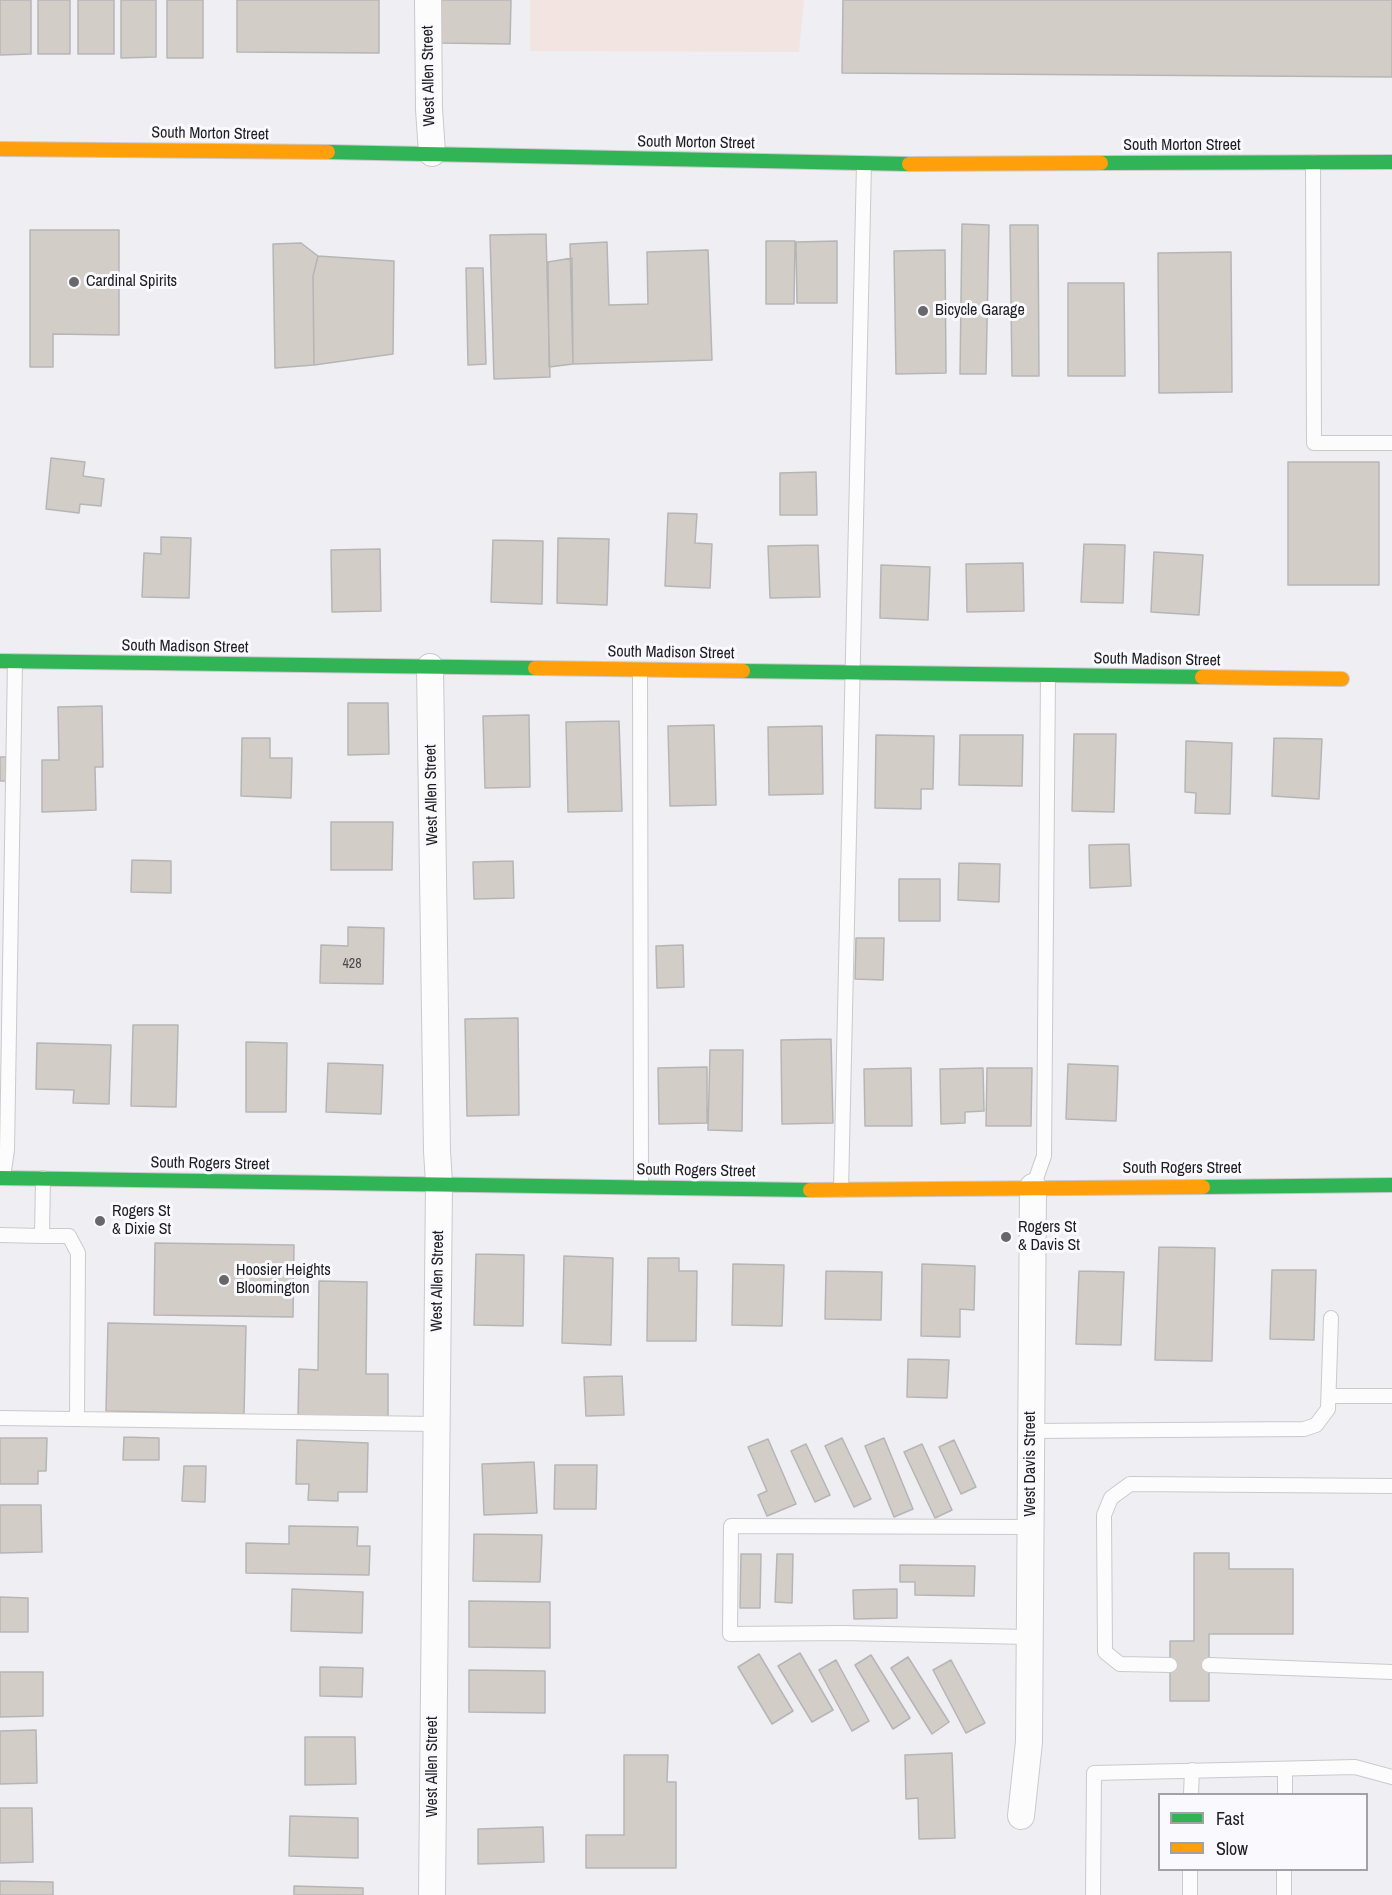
<!DOCTYPE html>
<html>
<head>
<meta charset="utf-8">
<style>
	body { margin:0 }
	#map { position:relative; width:1392px; height:1895px; overflow:hidden; background:#eeeef3; font-family:"Archivo Narrow",sans-serif }
	canvas { display:block }
	.legend { position:absolute; left:1158px; top:1793px; width:210px; height:78px; box-sizing:border-box; background:#f9f9fe; border:2px solid #a2a2a6; margin:0; padding:8px 10px; list-style:none; font-size:18px; color:#1f1f23 }
	.legend li { display:flex; align-items:center; gap:12px; height:30px }
	.legend b { width:30px; border:2px solid #a2a2a6 }
</style>
</head>
<body>
<div id="map">
<canvas width="1392" height="1895"></canvas>
<ul class="legend">
<li><b style="height:8px;background:#30b455"></b>Fast</li>
<li><b style="height:8px;background:#ff9f0a"></b>Slow</li>
</ul>
</div>
<script>
const ctx = document.querySelector('canvas').getContext('2d');
ctx.lineJoin = 'round';
function fillPath(path, color) {
  ctx.fillStyle = color;
  ctx.fill(path, 'evenodd');
}
function toPath(rows) {
  const path = new Path2D();
  for (const r of rows) {
    path.moveTo(r[0], r[1]);
    for (let i = 2; i < r.length; i += 2) path.lineTo(r[i], r[i + 1]);
  }
  return path;
}
function trace(path, color, width, dash) {
  ctx.strokeStyle = color;
  ctx.lineWidth = width;
  ctx.lineCap = dash ? 'butt' : 'round';
  ctx.setLineDash(dash || []);
  ctx.stroke(path);
}
function write(font, color, halo, rows, align = 'center') {
  ctx.font = font + ' "Archivo Narrow",sans-serif';
  ctx.lineWidth = 6;
  ctx.setLineDash([]);
  ctx.textBaseline = 'middle';
  ctx.strokeStyle = halo;
  ctx.fillStyle = color;
  for (const [text, x, y, turn = 0] of rows) {
    ctx.save();
    ctx.translate(x, y);
    ctx.rotate((+turn || 0) * Math.PI / 180);
    ctx.textAlign = isNaN(turn) ? turn : align;
    if (halo) ctx.strokeText(text, 0, 0);
    ctx.fillText(text, 0, 0);
    ctx.restore();
  }
}
fillPath(toPath([
	[530,0,804,0,799,52,530,51]
]), '#f2e5e1');
const building = toPath([
	[0,0,31,0,31,54,0,55,0,0],
	[38,0,70,0,70,54,38,54,38,0],
	[78,0,114,0,114,54,78,54,78,0],
	[121,0,156,0,156,57,121,58,121,0],
	[167,0,203,0,203,58,167,58,167,0],
	[237,0,379,0,379,53,237,52,237,0],
	[441,0,511,0,510,44,440,43,441,0],
	[843,0,1392,0,1392,77,842,73,843,0],
	[962,224,989,225,986,374,960,374,962,224],
	[1010,225,1038,225,1039,376,1012,376,1010,225],
	[30,230,119,230,119,335,53,334,53,367,30,367,30,230],
	[546,234,550,377,494,379,490,235,546,234],
	[766,241,795,241,794,304,766,304,766,241],
	[837,241,837,303,797,303,796,242,837,241],
	[607,242,609,305,648,304,647,252,708,250,712,360,573,364,570,244,607,242],
	[301,243,318,256,313,276,314,365,275,368,273,244,301,243],
	[945,250,946,373,896,374,894,251,945,250],
	[1231,252,1232,392,1159,393,1158,253,1231,252],
	[318,256,394,261,393,354,314,365,313,276,318,256],
	[572,258,573,364,549,367,548,262,572,258],
	[466,268,483,268,486,364,468,365,466,268],
	[1068,283,1124,283,1125,376,1068,376,1068,283],
	[51,458,85,462,83,476,104,479,101,506,80,504,79,513,46,509,51,458],
	[1288,462,1379,462,1379,585,1288,585,1288,462],
	[816,472,817,515,780,515,780,473,816,472],
	[668,513,697,514,695,543,712,544,710,588,665,586,668,513],
	[161,537,191,538,189,598,142,597,144,553,161,554,161,537],
	[558,538,609,539,607,605,557,603,558,538],
	[493,540,543,541,542,604,491,602,493,540],
	[1084,544,1125,545,1123,603,1081,602,1084,544],
	[818,545,820,597,770,598,768,546,818,545],
	[380,549,381,611,332,612,331,550,380,549],
	[1154,552,1203,555,1199,615,1151,612,1154,552],
	[1023,563,1024,611,967,612,966,564,1023,563],
	[881,565,930,567,928,620,880,618,881,565],
	[348,703,388,703,389,754,348,755,348,703],
	[102,706,103,767,95,767,96,810,42,812,42,760,59,760,58,707,102,706],
	[529,715,530,787,485,788,483,716,529,715],
	[619,721,622,811,568,812,566,722,619,721],
	[714,725,716,805,670,806,668,726,714,725],
	[822,726,823,794,769,795,768,727,822,726],
	[1074,734,1116,734,1114,812,1072,811,1074,734],
	[876,735,934,736,933,789,921,789,921,809,875,808,876,735],
	[960,735,1023,735,1022,786,959,785,960,735],
	[242,738,270,738,270,758,292,758,291,798,241,796,242,738],
	[1274,738,1322,739,1319,799,1272,796,1274,738],
	[1186,741,1232,743,1230,814,1195,813,1196,793,1185,792,1186,741],
	[0,757,6,757,6,781,0,781,0,757],
	[331,822,393,822,392,870,331,870,331,822],
	[1129,844,1131,886,1090,888,1089,845,1129,844],
	[132,860,171,861,171,893,131,892,132,860],
	[513,861,514,898,474,899,473,862,513,861],
	[959,863,1000,864,999,902,958,900,959,863],
	[899,879,940,879,940,921,899,921,899,879],
	[348,927,384,928,383,984,320,983,321,945,348,946,348,927],
	[856,938,884,938,883,980,855,979,856,938],
	[683,945,684,987,657,988,656,946,683,945],
	[518,1018,519,1115,467,1116,465,1019,518,1018],
	[133,1025,178,1025,176,1107,131,1106,133,1025],
	[831,1039,833,1123,782,1124,781,1040,831,1039],
	[246,1042,287,1043,286,1112,246,1112,246,1042],
	[37,1043,111,1045,109,1104,73,1103,74,1090,36,1089,37,1043],
	[710,1050,743,1050,742,1131,708,1130,710,1050],
	[328,1063,383,1065,381,1114,326,1112,328,1063],
	[1068,1064,1118,1066,1116,1121,1066,1119,1068,1064],
	[707,1067,707,1123,659,1124,658,1068,707,1067],
	[911,1068,912,1126,865,1126,864,1069,911,1068],
	[983,1068,984,1111,965,1112,965,1123,941,1124,940,1069,983,1068],
	[987,1068,1032,1068,1031,1126,986,1126,987,1068],
	[155,1243,294,1245,293,1317,154,1315,155,1243],
	[1159,1247,1215,1248,1212,1361,1155,1360,1159,1247],
	[476,1254,524,1255,523,1326,474,1325,476,1254],
	[564,1256,613,1258,611,1345,562,1343,564,1256],
	[648,1258,679,1258,679,1271,697,1271,696,1341,647,1341,648,1258],
	[733,1264,784,1265,782,1326,732,1325,733,1264],
	[922,1264,975,1266,974,1310,960,1309,960,1337,921,1336,922,1264],
	[1272,1270,1316,1270,1314,1340,1270,1339,1272,1270],
	[826,1271,882,1272,881,1320,825,1319,826,1271],
	[1079,1271,1124,1272,1121,1345,1076,1344,1079,1271],
	[319,1281,367,1282,366,1374,388,1374,388,1420,298,1419,299,1369,318,1370,319,1281],
	[108,1323,246,1326,244,1414,106,1411,108,1323],
	[908,1359,949,1360,947,1398,907,1397,908,1359],
	[622,1376,624,1415,586,1416,584,1377,622,1376],
	[124,1437,159,1438,159,1460,123,1460,124,1437],
	[0,1438,47,1438,46,1471,38,1471,38,1484,0,1484,0,1438],
	[842,1438,871,1499,854,1507,825,1446,842,1438],
	[884,1438,913,1509,894,1517,865,1446,884,1438],
	[768,1439,796,1504,767,1516,758,1495,767,1491,748,1447,768,1439],
	[297,1440,368,1443,367,1492,338,1492,338,1501,308,1500,309,1484,296,1484,297,1440],
	[954,1440,976,1487,961,1494,939,1447,954,1440],
	[806,1444,830,1495,815,1502,791,1451,806,1444],
	[922,1444,952,1510,935,1518,904,1452,922,1444],
	[534,1462,537,1513,484,1515,482,1464,534,1462],
	[555,1465,597,1465,596,1509,554,1509,555,1465],
	[184,1466,206,1466,205,1502,182,1501,184,1466],
	[0,1505,41,1505,42,1552,0,1553,0,1505],
	[289,1526,358,1527,357,1546,370,1546,369,1575,246,1573,246,1543,289,1544,289,1526],
	[474,1534,542,1535,540,1582,473,1581,474,1534],
	[1194,1553,1229,1553,1229,1569,1293,1569,1293,1634,1209,1634,1209,1701,1170,1701,1170,1641,1194,1641,1194,1553],
	[741,1554,761,1554,760,1608,740,1608,741,1554],
	[777,1554,793,1554,792,1603,775,1602,777,1554],
	[900,1565,975,1566,974,1596,915,1595,915,1582,900,1582,900,1565],
	[292,1589,363,1592,362,1633,291,1631,292,1589],
	[897,1589,897,1618,854,1619,853,1590,897,1589],
	[0,1597,28,1598,28,1632,0,1632,0,1597],
	[469,1601,550,1602,550,1648,469,1647,469,1601],
	[800,1653,833,1710,812,1722,778,1666,800,1653],
	[759,1654,793,1711,772,1724,738,1667,759,1654],
	[871,1655,910,1718,893,1729,855,1665,871,1655],
	[908,1657,949,1722,932,1734,891,1668,908,1657],
	[836,1660,869,1721,852,1731,819,1670,836,1660],
	[951,1660,985,1723,966,1733,933,1670,951,1660],
	[320,1667,363,1668,362,1697,320,1696,320,1667],
	[469,1670,545,1671,545,1713,469,1712,469,1670],
	[0,1672,43,1672,43,1716,0,1717,0,1672],
	[36,1730,37,1783,0,1784,0,1731,36,1730],
	[305,1737,355,1737,356,1784,305,1785,305,1737],
	[952,1753,955,1838,919,1839,918,1798,906,1799,905,1755,952,1753],
	[624,1755,668,1755,667,1782,676,1782,676,1868,586,1868,586,1835,624,1835,624,1755],
	[0,1808,32,1808,33,1862,0,1863,0,1808],
	[290,1816,358,1818,358,1858,289,1856,290,1816],
	[543,1827,544,1862,478,1864,478,1829,543,1827],
	[0,1881,53,1882,53,1895,0,1895,0,1881],
	[294,1886,363,1888,363,1895,294,1895,294,1886]
]);
fillPath(building, '#d3cdc8');
trace(building, '#b6b5b6', 1.5);
const lane = toPath([
	[1313,162,1314,443,1392,443],
	[640,670,641,1186],
	[3,1177,7,1150,15,661],
	[1033,1187,1044,1156,1048,675],
	[841,1190,864,164],
	[0,1235,42,1236,43,1178],
	[42,1236,69,1236,78,1253,77,1419],
	[1329,1396,1392,1396],
	[0,1418,435,1424],
	[1031,1431,1304,1429,1316,1425,1328,1409,1331,1318],
	[1029,1637,842,1633,730,1634,731,1526,1030,1527],
	[1170,1665,1120,1664,1105,1652,1104,1515,1111,1498,1130,1484,1392,1486],
	[1209,1665,1392,1672],
	[1191,1794,1192,1770],
	[1285,1794,1285,1769],
	[1093,1895,1094,1773,1355,1767,1392,1777],
	[1190,1895,1190,1870],
	[1284,1895,1284,1870]
]);
const street = toPath([
	[428,0,429,109,432,153],
	[430,667,437,1151,439,1183,432,1895],
	[1021,1816,1029,1742,1033,1187]
]);
const fast = toPath([
	[328,152,909,164],
	[1101,163,1392,162],
	[0,661,535,668],
	[743,671,1202,677],
	[0,1178,810,1190],
	[1203,1187,1392,1185]
]);
const slow = toPath([
	[0,149,328,152],
	[909,164,1101,163],
	[535,668,743,671],
	[1202,677,1342,679],
	[810,1190,1203,1187]
]);
trace(lane, '#c9c9ce', 16);
trace(street, '#c9c9ce', 28);
trace(fast, '#c9c9ce', 16);
trace(slow, '#c9c9ce', 16);
trace(lane, '#fcfcfd', 14);
trace(street, '#fcfcfd', 26);
trace(fast, '#30b455', 14);
trace(slow, '#ff9f0a', 14);
for (const [x, y, r, color] of [
	[74,282,6,"#67676c"],
	[923,311,6,"#67676c"],
	[100,1221,6,"#67676c"],
	[1006,1237,6,"#67676c"],
	[224,1280,6,"#67676c"]
]) {
  const dot = new Path2D();
  dot.arc(x, y, r, 0, 2 * Math.PI);
  ctx.fillStyle = color;
  ctx.fill(dot);
  trace(dot, '#f9f9fe', 2);
}
write('14px', '#4c4a4c', null, [
	["428",352,964]
]);
write('16px', '#1f1f23', '#f9f9fe', [
	["West Allen Street",429,76,-91],
	["South Morton Street",210,134,1],
	["South Morton Street",696,143,1],
	["South Morton Street",1182,146],
	["South Madison Street",185,647,1],
	["South Madison Street",671,653,1],
	["South Madison Street",1157,660,1],
	["West Allen Street",432,795,-91],
	["South Rogers Street",210,1164,1],
	["South Rogers Street",1182,1169],
	["South Rogers Street",696,1171,1],
	["West Allen Street",438,1281,-89],
	["West Davis Street",1031,1464,-90],
	["West Allen Street",433,1767,-90]
]);
write('16px', '#1f1f23', '#f9f9fe', [
	["Cardinal Spirits",86,282],
	["Bicycle Garage",935,311],
	["Rogers St",112,1212],
	["& Dixie St",112,1230],
	["Rogers St",1018,1228],
	["& Davis St",1018,1246],
	["Hoosier Heights",236,1271],
	["Bloomington",236,1289]
], 'left');
</script>
</body>
</html>
